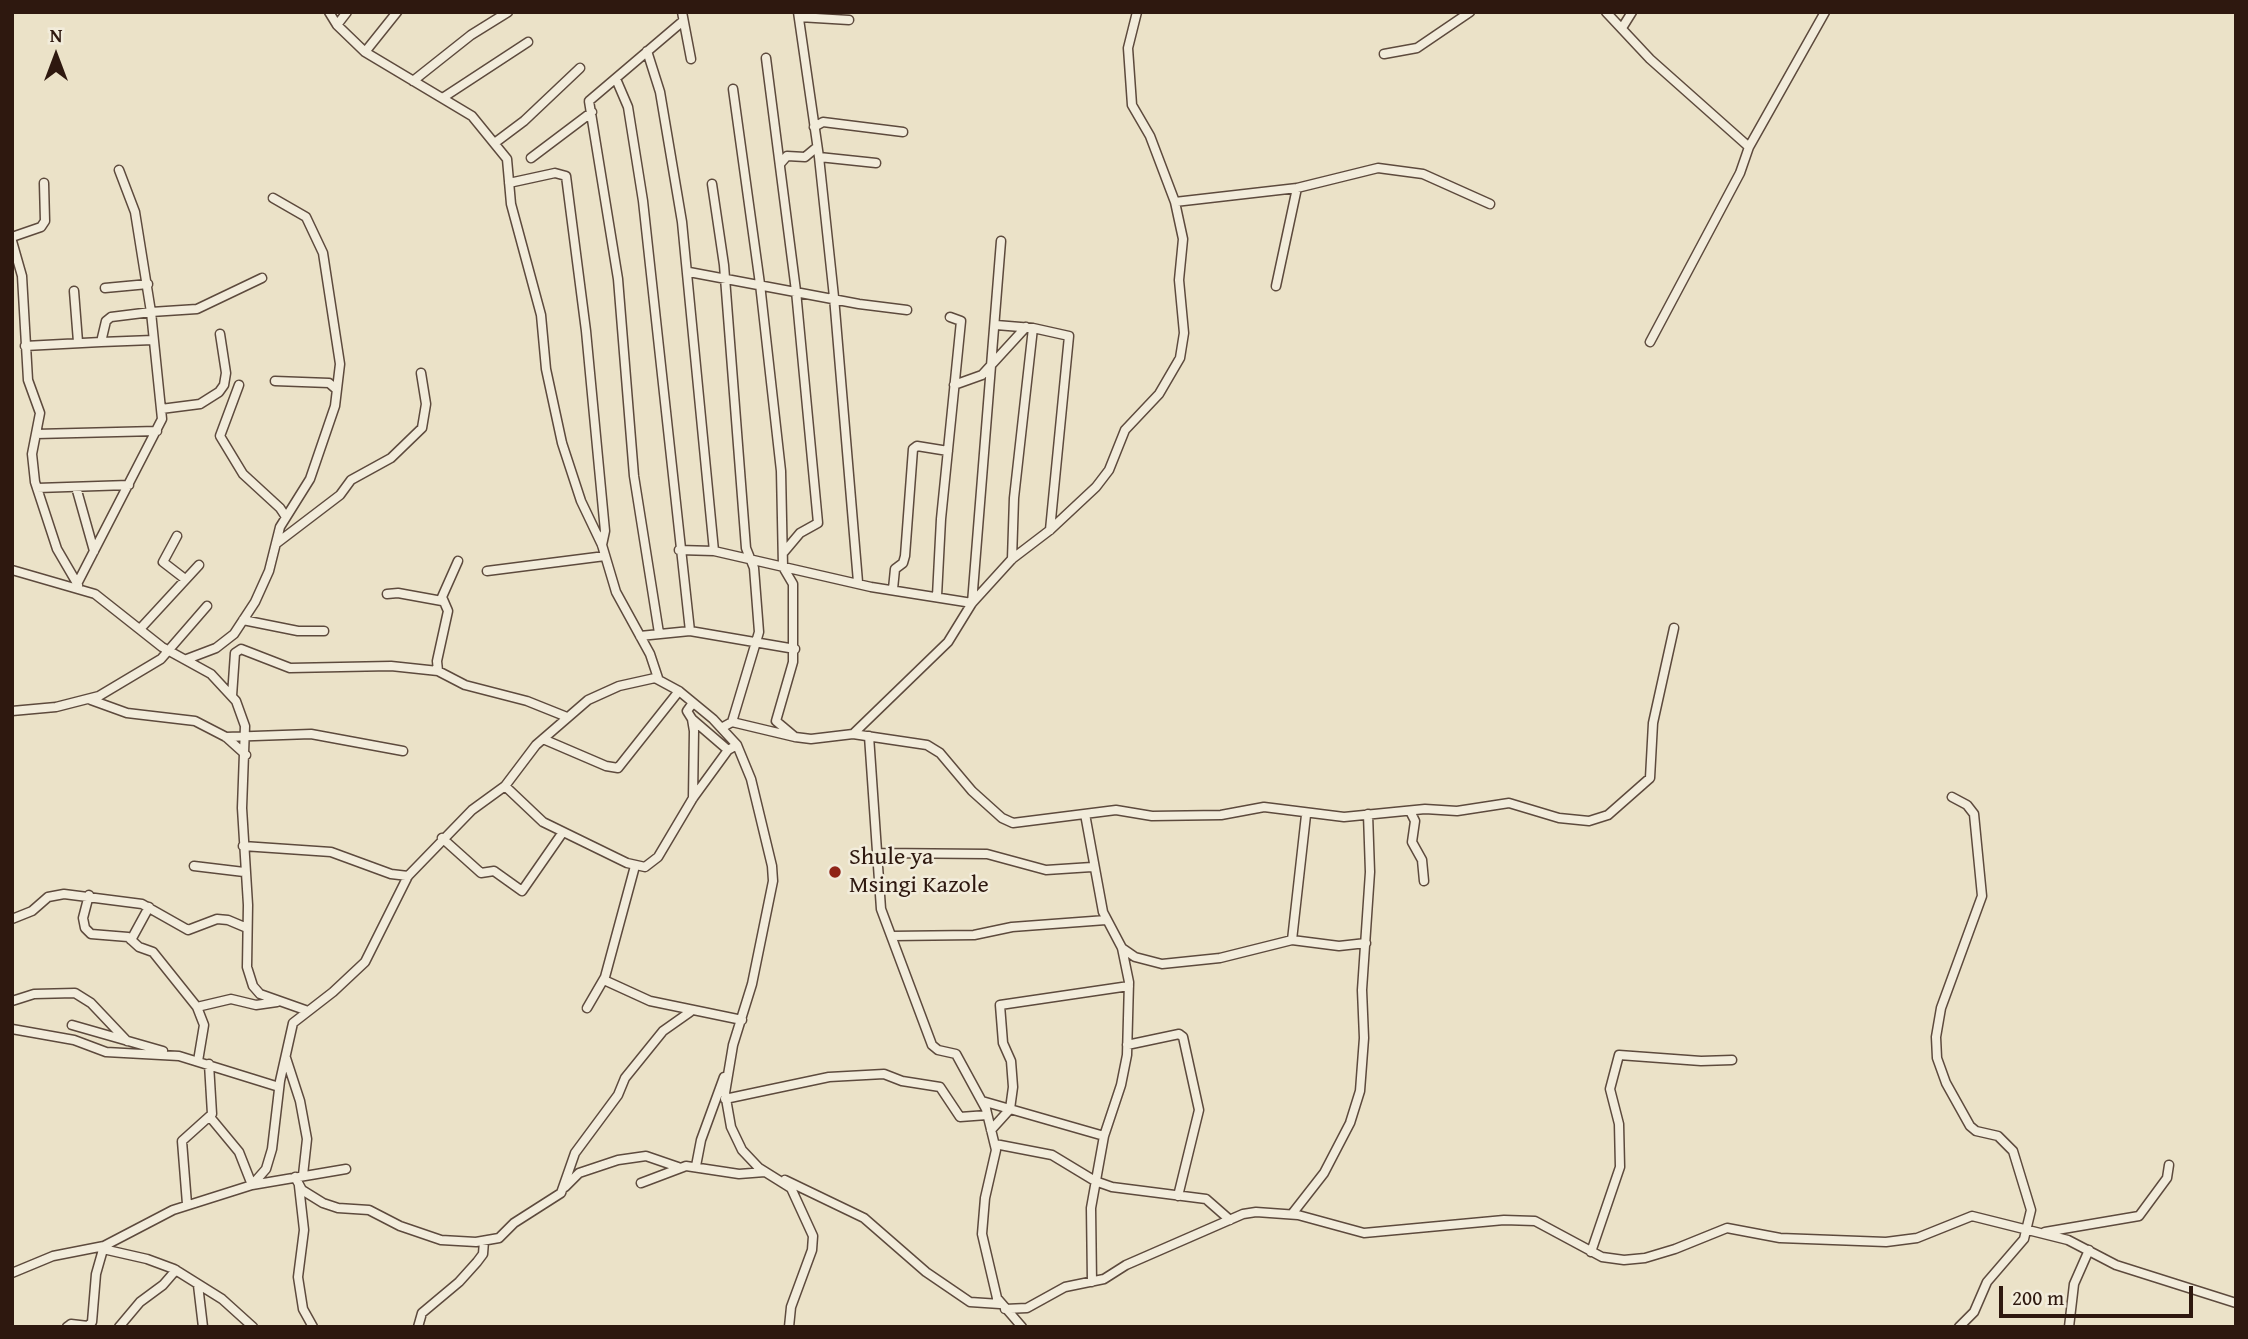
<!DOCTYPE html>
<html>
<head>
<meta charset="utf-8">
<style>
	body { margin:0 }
	#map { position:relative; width:2248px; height:1339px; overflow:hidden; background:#ebe2c8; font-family:"Gentium Book Plus",serif }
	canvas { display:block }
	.frame { position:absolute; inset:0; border:14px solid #2e180f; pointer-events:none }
	.north { position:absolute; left:21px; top:21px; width:70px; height:70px; -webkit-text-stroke:5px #f2ecdb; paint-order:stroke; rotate:0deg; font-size:19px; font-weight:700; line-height:28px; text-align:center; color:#2e180f }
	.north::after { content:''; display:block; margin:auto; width:24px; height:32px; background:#2e180f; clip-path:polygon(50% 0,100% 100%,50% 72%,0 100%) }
	.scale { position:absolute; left:1999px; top:1286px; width:194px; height:32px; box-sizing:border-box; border:4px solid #2e180f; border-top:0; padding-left:9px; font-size:21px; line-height:24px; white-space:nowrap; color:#2e180f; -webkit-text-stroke:5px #f2ecdb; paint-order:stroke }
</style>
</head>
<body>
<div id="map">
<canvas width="2248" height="1339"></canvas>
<div class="frame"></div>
<div class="north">N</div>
<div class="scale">200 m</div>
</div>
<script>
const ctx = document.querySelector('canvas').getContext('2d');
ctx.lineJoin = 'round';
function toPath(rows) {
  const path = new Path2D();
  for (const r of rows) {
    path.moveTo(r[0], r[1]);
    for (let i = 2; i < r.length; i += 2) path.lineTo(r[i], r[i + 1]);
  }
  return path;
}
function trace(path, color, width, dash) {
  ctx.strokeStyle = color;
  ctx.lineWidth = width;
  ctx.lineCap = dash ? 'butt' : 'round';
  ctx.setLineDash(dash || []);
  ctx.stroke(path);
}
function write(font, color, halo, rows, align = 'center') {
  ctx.font = font + ' "Gentium Book Plus",serif';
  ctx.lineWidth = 5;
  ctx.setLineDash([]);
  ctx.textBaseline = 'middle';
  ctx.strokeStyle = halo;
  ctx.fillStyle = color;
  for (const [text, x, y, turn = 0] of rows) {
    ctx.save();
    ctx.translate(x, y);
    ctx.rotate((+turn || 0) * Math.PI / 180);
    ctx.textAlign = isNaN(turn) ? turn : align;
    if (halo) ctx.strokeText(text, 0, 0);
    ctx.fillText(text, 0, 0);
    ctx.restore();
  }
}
const minor = toPath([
	[329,12,337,25,365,52,472,116,507,159,511,204,541,315,546,369,562,443,581,501,602,545,616,592,650,654,658,678],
	[682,12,691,59],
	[798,12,819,157,834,297,858,582],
	[1606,12,1650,59,1749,147],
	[799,17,849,20],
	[337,25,347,12],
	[1622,28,1632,12],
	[647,51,660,92,682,222,714,551],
	[365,52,397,12],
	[1384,54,1417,48,1470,12],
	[766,58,796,291,818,523,800,533,784,552],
	[616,79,628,107,643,201,690,631],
	[413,81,471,35,508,12],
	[733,89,760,284,781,471,783,567,793,584,793,662,776,721,795,737],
	[444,97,528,42],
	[814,127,823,122,903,132],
	[496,142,524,121,580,68],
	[819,157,876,163],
	[531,158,592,112],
	[780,164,787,156,805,157,817,147],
	[509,183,555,173,566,176,586,331,605,531,602,545],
	[712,184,724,265,746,548,754,568,759,632,732,722],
	[1175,202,1297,188,1378,168,1423,174,1490,204],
	[12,237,41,227,45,221,44,183],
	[12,241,22,276,28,380,40,413,32,454,35,482,57,549,78,585],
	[689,272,859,304,907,310],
	[1276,286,1297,188],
	[105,288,148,284],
	[74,291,78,342],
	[996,325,1033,328,1069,336,1050,530],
	[101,342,153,340],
	[1650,342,1740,173,1749,147,1825,12],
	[25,346,101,342,106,321,111,317,151,312,135,212,119,170],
	[275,381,329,383,336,389],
	[239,385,220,436,243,474,280,508,286,517],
	[954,385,982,375,1026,327],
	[161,409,200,404,219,392,224,385,226,373,220,334],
	[36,434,157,431],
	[76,487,94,551],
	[37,488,129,485],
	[177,536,163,562,185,579],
	[277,543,340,495,351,480,391,458,422,428,426,404,421,373],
	[679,550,714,551,871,587,972,603,1001,241],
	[1012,559,1014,498,1033,328],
	[12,570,95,594,162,647,211,674,236,701,245,726,242,808,248,905,247,967,253,986,260,994,308,1011],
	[487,571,605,556],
	[77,584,162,419,151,312,197,309,262,278],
	[893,589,895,569,903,563,905,556,913,449,917,446,948,451],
	[387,594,398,593,442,601],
	[937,596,941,519,961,321,950,317],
	[243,620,298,631,324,631],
	[140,629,199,565],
	[659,633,634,476,618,279,589,101,683,21],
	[640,636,690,631,795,649],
	[187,659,216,648,234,634,255,602,269,571,280,527,310,479,335,406,340,364,323,253,306,217,273,198],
	[438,671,437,661,448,611,442,597,458,561],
	[232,696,235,653,241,649,290,668,391,666,438,671,465,685,527,701,567,717],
	[91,700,127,713,195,721,226,737,246,755],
	[692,704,687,711,692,719,728,750],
	[12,711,56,707,99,696,161,659,207,606],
	[692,719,694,731,693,798],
	[723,727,732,722,795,737,811,739,853,734,927,745,940,753,972,791,1002,818,1013,823,1116,810,1152,816,1221,815,1264,807,1344,817,1425,809,1457,811,1509,803,1559,818,1589,821,1608,815,1650,778,1653,723,1674,628],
	[853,734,948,642,972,603,1012,559,1050,530,1096,487,1109,470,1125,430,1159,394,1180,358,1184,333,1179,280,1183,239,1175,202,1150,136,1132,105,1128,48,1137,12],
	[869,736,881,909,932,1045,938,1050,956,1054,986,1109,996,1150,985,1198,982,1234,997,1298,1022,1327],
	[226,737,311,734,403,751],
	[543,739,606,766,618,768,679,691],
	[505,786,543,822,627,863,645,867,658,857,693,798,728,750,737,745],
	[1952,797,1967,805,1974,814,1982,896,1941,1008,1936,1037,1937,1058,1946,1083,1970,1126,1976,1131,1998,1136,2013,1151,2031,1210,2024,1239,1987,1282,1974,1312,1959,1327],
	[1410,811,1415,821,1412,842,1422,860,1424,881],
	[1085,814,1103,912,1122,948,1129,982,1127,1055,1121,1085,1104,1136,1091,1208,1092,1282],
	[442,838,481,873,494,871,522,891,563,832],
	[243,846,331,852,391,874,408,876],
	[878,853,987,854,1046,870,1092,867],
	[194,866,244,872],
	[89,895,83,918,85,928,91,934,128,937,139,947,153,952,197,1007,204,1025,198,1061],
	[12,919,32,911,48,897,64,894,142,904,188,930,217,919,228,920,247,928],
	[892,936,974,935,1012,927,1106,920],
	[131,940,149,907],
	[1292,940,1306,815],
	[1122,948,1135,957,1162,964,1220,958,1292,940,1339,946,1366,943],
	[604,980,650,1001,742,1020],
	[12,1001,34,994,75,993,91,1003,127,1041],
	[197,1007,231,999,256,1005,277,1002],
	[587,1008,605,977,635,866],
	[72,1025,163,1051],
	[12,1029,74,1040,106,1052,179,1056,279,1087],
	[1127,1045,1179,1034,1183,1037,1199,1110,1178,1196],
	[286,1058,300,1101,307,1139,303,1175],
	[725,1099,829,1077,884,1074,902,1081,940,1087,960,1117,987,1115],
	[982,1101,1104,1136],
	[210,1117,239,1152,252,1185,346,1169],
	[991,1130,1010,1109,1013,1087,1011,1061,1003,1043,1000,1005,1129,986],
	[995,1144,1052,1155,1095,1181,1112,1187,1206,1199,1230,1220],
	[696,1166,701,1140,724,1077],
	[295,1177,302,1190,323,1203,338,1208,369,1210,400,1226,441,1240,476,1242,499,1238,514,1223,561,1193,575,1153,618,1095,625,1078,663,1031,690,1012],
	[785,1180,864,1218,926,1272,970,1302,1000,1304],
	[641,1183,686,1166,739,1174,765,1172],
	[299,1186,304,1230,298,1277,303,1309,313,1327],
	[565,1187,579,1173,618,1160,646,1156,678,1167],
	[187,1204,182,1141,212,1114,209,1064],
	[1292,1214,1324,1173,1350,1123,1360,1091,1364,1038,1362,990,1370,872,1368,814],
	[2045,1232,2139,1216,2167,1178,2169,1165],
	[103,1249,147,1259,174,1269,222,1299,253,1327],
	[1591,1252,1620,1167,1619,1124,1610,1089,1619,1055,1701,1061,1732,1060],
	[12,1273,53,1256,104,1246,173,1210,252,1185,266,1169,272,1149,280,1081,293,1023,333,992,365,962,408,876,472,810,505,786,536,745,588,700,619,686,655,678,679,691,713,719,737,745,751,779,772,866,773,881,752,984,733,1045,725,1093,731,1127,742,1150,759,1168,791,1188,813,1236,812,1250,791,1307,789,1327],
	[198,1285,203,1327],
	[1005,1309,1027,1308,1065,1287,1104,1279,1126,1265,1243,1214,1256,1212,1298,1215,1364,1233,1504,1220,1535,1221,1602,1257,1624,1260,1645,1258,1675,1249,1727,1228,1780,1238,1886,1242,1917,1238,1972,1216,2068,1240,2116,1265,2236,1303],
	[67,1327,71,1324,88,1326,92,1322,96,1274,104,1246],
	[119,1327,140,1302,163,1285,176,1270],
	[418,1327,422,1313,459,1282,477,1262,483,1254,484,1241],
	[2069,1327,2074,1284,2089,1250]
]);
trace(minor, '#5d4a3d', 11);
trace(minor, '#f2ecdb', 8);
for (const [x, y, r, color] of [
	[835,872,7,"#8f2418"]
]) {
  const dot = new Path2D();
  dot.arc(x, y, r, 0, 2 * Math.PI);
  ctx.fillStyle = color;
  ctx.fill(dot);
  trace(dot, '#f2ecdb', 2.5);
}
write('24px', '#2e180f', '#f2ecdb', [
	["Shule ya",849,858],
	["Msingi Kazole",849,886]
], 'left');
</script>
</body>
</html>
